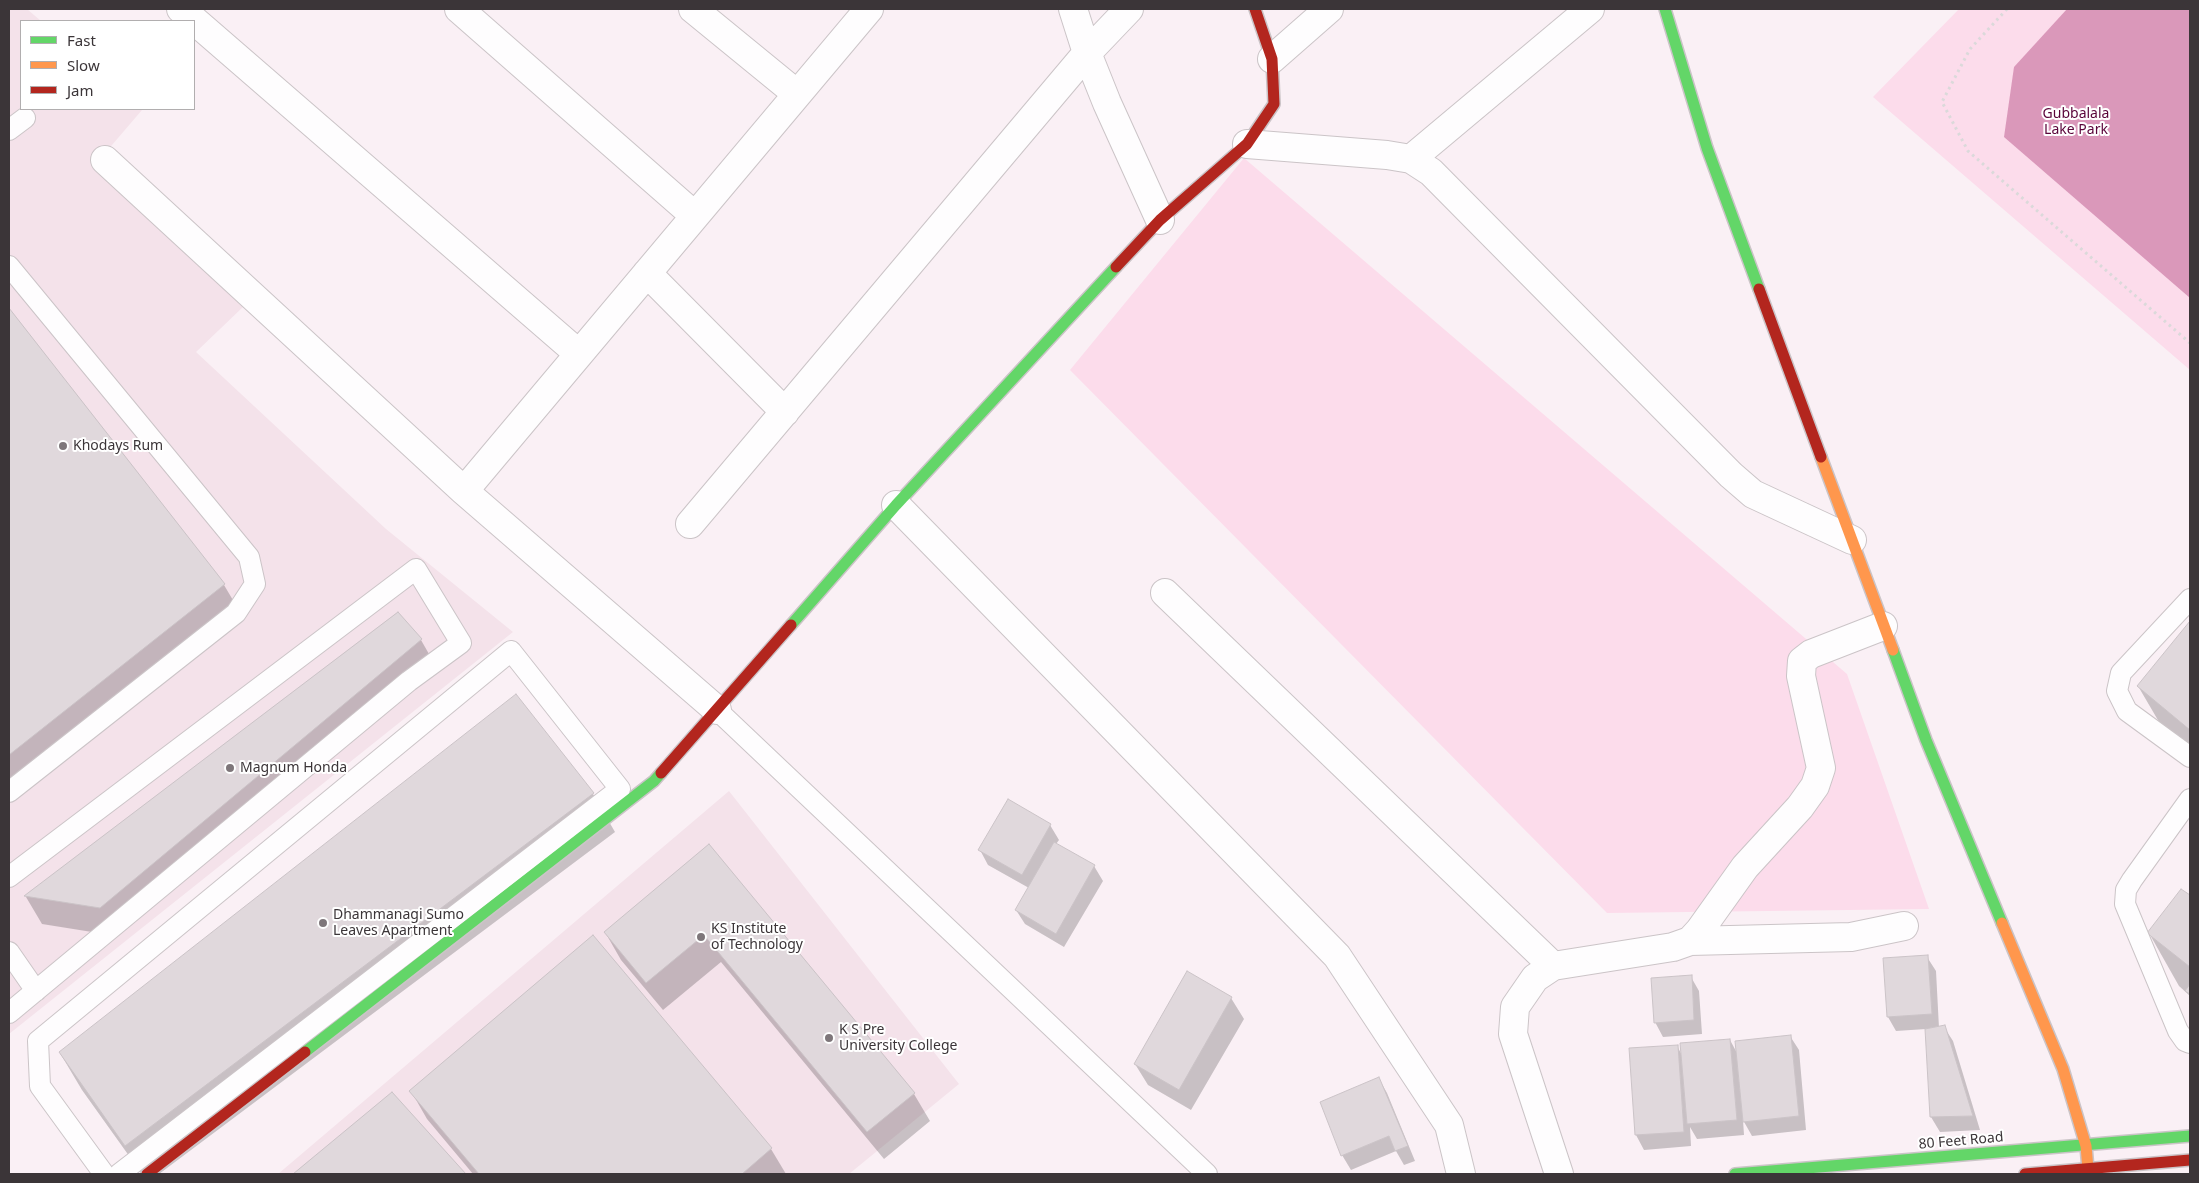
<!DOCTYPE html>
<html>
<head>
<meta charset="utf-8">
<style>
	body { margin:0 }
	#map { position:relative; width:2199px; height:1183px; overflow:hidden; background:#faf0f5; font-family:"Noto Sans",sans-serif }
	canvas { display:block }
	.frame { position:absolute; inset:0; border:10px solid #3b3538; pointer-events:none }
	.legend { position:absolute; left:20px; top:20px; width:175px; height:90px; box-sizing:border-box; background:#fff; border:1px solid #b1aeaf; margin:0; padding:6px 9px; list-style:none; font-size:15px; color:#3b3538 }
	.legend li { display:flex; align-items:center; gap:10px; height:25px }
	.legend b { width:25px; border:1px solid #b1aeaf }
</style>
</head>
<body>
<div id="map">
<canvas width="2199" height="1183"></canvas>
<div class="frame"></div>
<ul class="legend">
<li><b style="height:6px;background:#63d668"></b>Fast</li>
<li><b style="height:6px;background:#ff974d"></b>Slow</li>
<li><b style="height:6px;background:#b3261e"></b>Jam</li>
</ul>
</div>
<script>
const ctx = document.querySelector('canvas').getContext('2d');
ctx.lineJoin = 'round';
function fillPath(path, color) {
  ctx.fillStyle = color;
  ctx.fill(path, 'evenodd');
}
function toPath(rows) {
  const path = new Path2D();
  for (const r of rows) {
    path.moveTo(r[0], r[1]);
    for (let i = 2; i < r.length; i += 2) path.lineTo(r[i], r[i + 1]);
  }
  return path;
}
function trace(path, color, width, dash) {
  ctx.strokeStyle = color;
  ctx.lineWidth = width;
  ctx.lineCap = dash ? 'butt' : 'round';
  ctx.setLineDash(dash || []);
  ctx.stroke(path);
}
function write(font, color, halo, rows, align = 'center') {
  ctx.font = font + ' "Noto Sans",sans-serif';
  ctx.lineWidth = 4;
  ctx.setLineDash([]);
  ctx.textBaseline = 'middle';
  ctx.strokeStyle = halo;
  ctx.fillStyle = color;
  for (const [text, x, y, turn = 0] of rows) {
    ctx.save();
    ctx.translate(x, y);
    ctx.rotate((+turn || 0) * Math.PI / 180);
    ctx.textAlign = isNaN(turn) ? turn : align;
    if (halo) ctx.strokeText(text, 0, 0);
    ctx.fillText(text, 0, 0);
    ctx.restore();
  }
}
fillPath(toPath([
	[9,9,27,9,41,21,21,21,21,109,142,110,94,166,243,307,196,352,386,529,513,632,9,1034],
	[729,791,959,1084,849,1174,278,1174]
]), '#f4e2ea');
fillPath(toPath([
	[1959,9,2190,9,2190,370,1873,97],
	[1244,158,1847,674,1929,909,1607,913,1070,370]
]), '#fcdceb');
fillPath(toPath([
	[2067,9,2190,9,2190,298,2004,137,2014,67]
]), '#da98ba');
fillPath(toPath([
	[9,310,224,585,240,612,9,795],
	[397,613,421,640,437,668,117,936,42,924,26,897],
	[2190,623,2190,756,2169,739,2138,686],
	[516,696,593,794,615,832,159,1174,142,1174,82,1090,60,1053],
	[1050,825,1059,840,1056,844,1094,866,1103,881,1064,947,1025,924,1016,910,1029,888,988,865,980,850],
	[709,846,914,1094,930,1121,884,1159,721,962,663,1010,621,960,605,932],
	[2190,897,2190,996,2179,986,2149,933],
	[593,937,771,1149,786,1174,473,1174,427,1119,411,1091],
	[1927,957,1936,971,1939,1028,1944,1027,1953,1041,1980,1130,1940,1132,1931,1117,1926,1029,1896,1031,1888,1017],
	[1691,977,1699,991,1702,1034,1663,1037,1655,1022],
	[1231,998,1244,1019,1191,1110,1148,1085,1135,1064],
	[1790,1036,1799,1050,1806,1130,1752,1136,1743,1120,1744,1135,1697,1139,1690,1127,1691,1146,1644,1150,1636,1135,1630,1050,1677,1046,1683,1057,1730,1040,1737,1053],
	[1379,1079,1387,1093,1415,1161,1404,1165,1396,1151,1351,1170,1342,1155],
	[392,1094,464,1174,295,1174]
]), '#0003');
const building = toPath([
	[9,308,225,584,9,755,9,308],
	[398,612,422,639,100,908,24,896,398,612],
	[2190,621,2190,730,2137,686,2190,621],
	[516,694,594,793,125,1146,59,1052,516,694],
	[1008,799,1051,824,1022,875,978,850,1008,799],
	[1054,842,1095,865,1056,934,1015,910,1054,842],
	[709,844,915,1093,867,1132,704,935,646,983,604,932,709,844],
	[2181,889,2190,895,2190,967,2147,933,2181,889],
	[593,935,772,1148,742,1174,479,1174,409,1091,593,935],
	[1928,955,1932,1014,1887,1017,1883,958,1928,955],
	[1187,971,1232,997,1179,1090,1134,1064,1187,971],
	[1692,975,1694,1020,1654,1023,1651,978,1692,975],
	[2190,984,2190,994,2185,991,2190,984],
	[1945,1025,1973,1116,1930,1117,1925,1029,1945,1025],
	[1791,1035,1799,1116,1743,1122,1735,1041,1791,1035],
	[1730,1039,1737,1120,1687,1124,1680,1043,1730,1039],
	[1678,1045,1684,1132,1635,1135,1629,1048,1678,1045],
	[1379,1077,1408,1146,1395,1151,1389,1136,1341,1156,1320,1102,1379,1077],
	[392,1092,466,1174,293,1174,392,1092]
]);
fillPath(building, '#e0d8dc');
trace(building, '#cbc3c7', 1);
const lane = toPath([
	[9,130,25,118],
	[9,266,249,557,255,584,236,613,9,792],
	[2190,599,2121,673,2117,691,2127,711,2190,757],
	[717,710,1207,1174],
	[2190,799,2132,880,2126,890,2125,904,2178,1031,2185,1041,2190,1043],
	[9,877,416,569,461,643,409,681,9,1013],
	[9,952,36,991],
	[104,1174,40,1086,38,1041,511,651,620,789,119,1174]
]);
const street = toPath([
	[181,9,579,354],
	[459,9,695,216],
	[693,9,797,94],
	[1073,9,1087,53,1129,9],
	[1272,59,1329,9],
	[1247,144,1387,155,1411,159,1431,172,1731,475,1753,494,1852,540],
	[1411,159,1590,9],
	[105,160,464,491],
	[647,273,785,412],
	[896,505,1337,956,1449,1125,1461,1174],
	[690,524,1087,53,1107,103,1160,220],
	[1165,593,1553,966],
	[717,710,464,491,869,9],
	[1690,941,1851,937,1904,926],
	[1559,1174,1513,1034,1515,1007,1535,978,1553,966,1673,947,1690,941,1700,930,1745,867,1800,807,1815,786,1821,768,1801,676,1802,661,1811,654,1883,626]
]);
const fast = toPath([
	[1665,9,1707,148,1759,289],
	[791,625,896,505,1116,267],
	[1893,650,1926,740,2002,923],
	[305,1052,654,781,661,773],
	[1735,1174,2190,1136]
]);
const slow = toPath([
	[1821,457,1893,650],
	[2002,923,2063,1069,2086,1146,2088,1169]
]);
const jam = toPath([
	[1116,267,1160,220,1247,144,1274,104,1272,59,1255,9],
	[1759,289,1821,457],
	[661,773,791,625],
	[147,1174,305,1052],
	[2025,1174,2190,1160]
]);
trace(lane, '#cbc4c7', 22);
trace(street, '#cbc4c7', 30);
trace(fast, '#cbc4c7', 14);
trace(slow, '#cbc4c7', 14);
trace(jam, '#cbc4c7', 14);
trace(toPath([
	[2007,9,1970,49,1942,102,1968,151,2190,343]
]), '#dbd9da', 3, [2.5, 4]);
trace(lane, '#fefdfe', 20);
trace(street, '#fefdfe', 28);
trace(fast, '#63d668', 11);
trace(slow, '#ff974d', 11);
trace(jam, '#b3261e', 11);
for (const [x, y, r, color] of [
	[63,446,5,"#7e767a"],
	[230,768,5,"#7e767a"],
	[323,923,5,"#7e767a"],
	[701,937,5,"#7e767a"],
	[829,1038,5,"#7e767a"]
]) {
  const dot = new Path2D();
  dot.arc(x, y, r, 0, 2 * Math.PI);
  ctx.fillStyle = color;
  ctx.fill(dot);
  trace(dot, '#fff', 2);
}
write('14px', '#5a043a', '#fff', [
	["Gubbalala",2076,114],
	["Lake Park",2076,130]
]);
write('14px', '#3b3538', '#fff', [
	["Khodays Rum",73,446],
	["Magnum Honda",240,768],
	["Dhammanagi Sumo",333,915],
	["Leaves Apartment",333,931],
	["KS Institute",711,929],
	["of Technology",711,945],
	["K S Pre",839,1030],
	["University College",839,1046]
], 'left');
write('14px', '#3b3538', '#fff', [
	["80 Feet Road",1961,1141,-5]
]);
</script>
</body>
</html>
